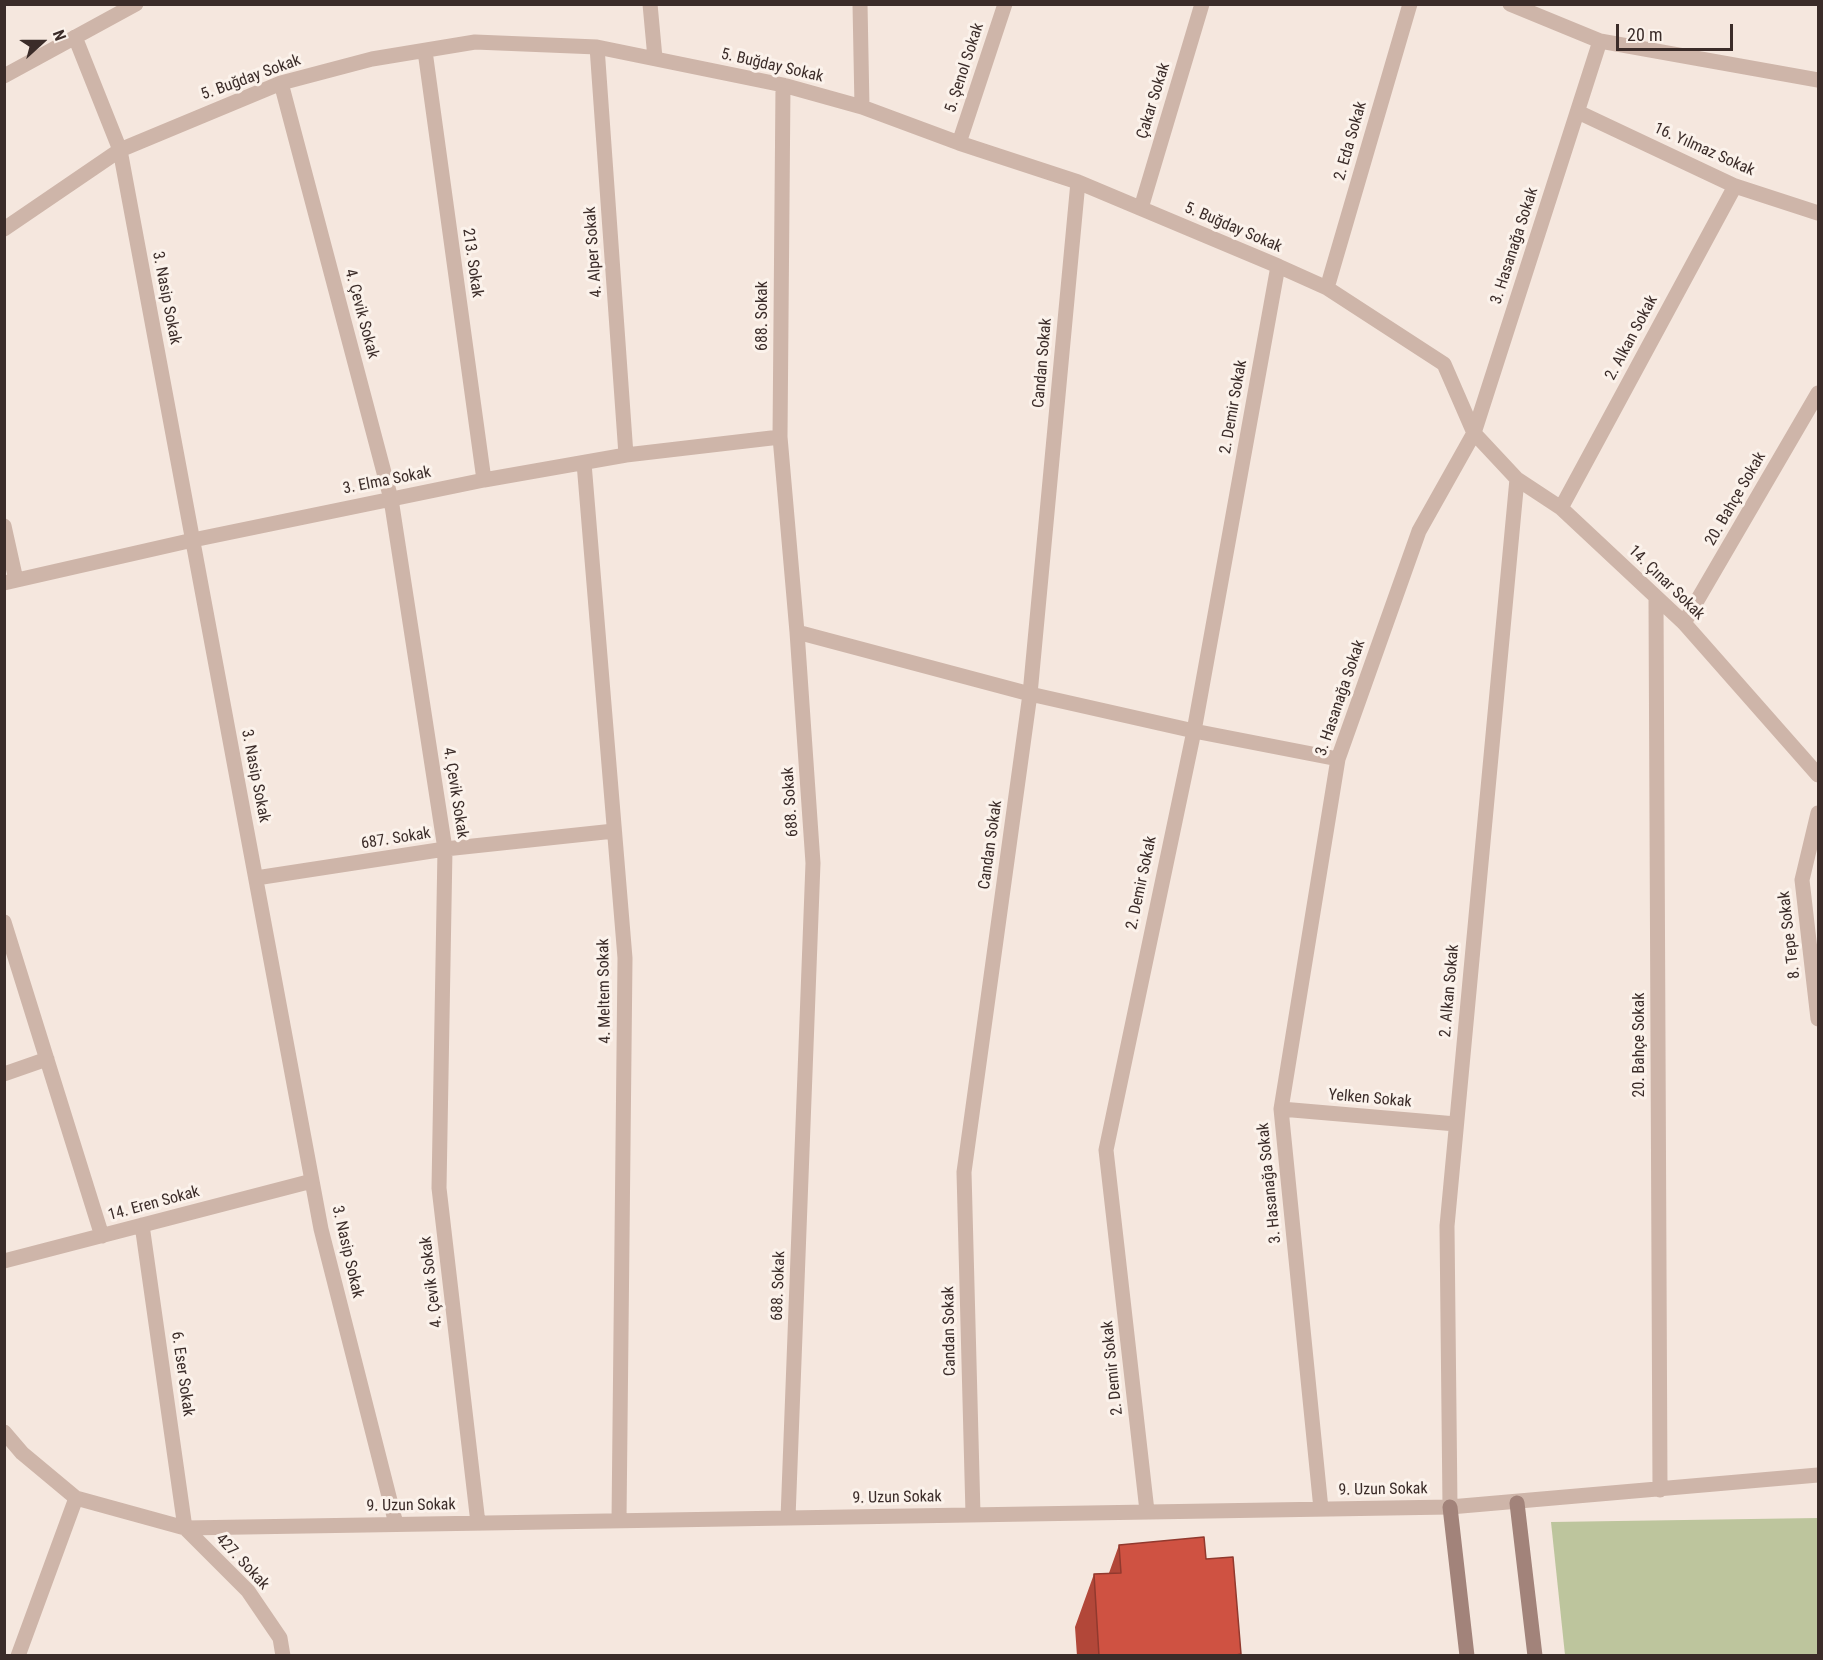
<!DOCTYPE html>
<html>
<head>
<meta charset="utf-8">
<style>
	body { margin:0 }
	#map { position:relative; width:1823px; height:1660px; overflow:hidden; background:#f5e7de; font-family:"Roboto Condensed",sans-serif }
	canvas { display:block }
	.frame { position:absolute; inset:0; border:6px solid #3b2c29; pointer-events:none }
	.north { position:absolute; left:12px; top:12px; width:60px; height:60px; -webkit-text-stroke:4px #fbf2eb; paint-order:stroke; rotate:69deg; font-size:16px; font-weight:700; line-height:24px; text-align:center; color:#3b2c29 }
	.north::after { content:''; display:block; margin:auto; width:21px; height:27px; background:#3b2c29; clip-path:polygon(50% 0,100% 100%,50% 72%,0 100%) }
	.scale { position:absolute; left:1616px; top:24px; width:117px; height:27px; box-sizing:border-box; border:3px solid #3b2c29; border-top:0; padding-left:8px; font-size:18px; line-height:21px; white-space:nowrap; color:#3b2c29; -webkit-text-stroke:4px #fbf2eb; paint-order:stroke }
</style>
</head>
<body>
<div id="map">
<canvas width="1823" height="1660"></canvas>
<div class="frame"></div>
<div class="north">N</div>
<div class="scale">20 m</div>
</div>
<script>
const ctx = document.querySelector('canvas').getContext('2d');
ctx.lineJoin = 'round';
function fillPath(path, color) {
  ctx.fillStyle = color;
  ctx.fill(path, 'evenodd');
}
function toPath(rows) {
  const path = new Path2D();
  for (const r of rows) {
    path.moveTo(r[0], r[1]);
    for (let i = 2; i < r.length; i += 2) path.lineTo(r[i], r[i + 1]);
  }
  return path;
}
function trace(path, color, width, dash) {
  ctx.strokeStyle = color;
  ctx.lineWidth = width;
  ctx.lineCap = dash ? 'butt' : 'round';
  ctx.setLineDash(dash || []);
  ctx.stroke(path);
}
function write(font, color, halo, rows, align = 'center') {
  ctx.font = font + ' "Roboto Condensed",sans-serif';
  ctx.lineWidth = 6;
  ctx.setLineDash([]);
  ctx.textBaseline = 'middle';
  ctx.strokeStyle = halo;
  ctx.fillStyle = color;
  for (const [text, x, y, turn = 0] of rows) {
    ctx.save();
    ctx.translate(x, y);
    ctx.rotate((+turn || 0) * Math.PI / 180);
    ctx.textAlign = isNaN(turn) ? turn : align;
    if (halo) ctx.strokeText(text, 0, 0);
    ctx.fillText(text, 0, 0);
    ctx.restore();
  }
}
fillPath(toPath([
	[1818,1518,1818,1655,1565,1655,1551,1522]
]), '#bdc59d');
trace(toPath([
	[650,4,655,58],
	[860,4,862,107],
	[1510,4,1600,41,1818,80],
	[75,37,120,150,321,1229,396,1524],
	[597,47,626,455],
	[425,51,484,480],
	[4,76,136,4],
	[281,83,391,499,445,849,439,1188,478,1523],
	[783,85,780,437,797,632,813,863,788,1518],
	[1578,112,1735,186,1818,213],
	[959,143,1005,4],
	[1141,208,1202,4],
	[4,229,120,150,281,83,372,59,475,42,597,47,783,85,862,107,959,143,1078,182,1278,266,1327,288,1444,364,1474,433,1517,479,1561,508,1684,623,1818,775],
	[1327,288,1410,4],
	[584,463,625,958,619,1520],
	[1561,508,1735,186],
	[4,526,16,580],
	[4,583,193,540,484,480,626,455,780,437],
	[1656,599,1660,1490],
	[1684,623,1818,393],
	[797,632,1030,694,1194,731,1338,759],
	[1818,813,1802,880,1818,1019],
	[256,878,445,849,614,831],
	[4,922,102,1236],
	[4,1074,47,1059],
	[1281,1109,1456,1124],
	[142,1225,185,1528,248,1591,280,1638,283,1656],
	[4,1261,312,1181],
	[4,1432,22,1453,76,1498,185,1528,1450,1507,1818,1475],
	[1450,1507,1447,1226,1517,479],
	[1321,1509,1281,1109,1338,759,1419,531,1474,433,1600,41],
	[1147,1511,1106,1150,1194,731,1278,266],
	[973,1514,964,1172,1030,694,1078,182],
	[18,1656,76,1498]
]), '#ceb5a9', 15);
trace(toPath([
	[1517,1503,1535,1656],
	[1450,1507,1467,1656]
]), '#a2837a', 15);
fillPath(toPath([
	[1119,1545,1206,1559,1241,1654,1240,1656,1077,1656,1075,1627,1094,1574,1109,1573]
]), '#b24739');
const building = toPath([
	[1204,1537,1206,1559,1233,1557,1241,1654,1231,1656,1099,1656,1094,1574,1121,1573,1119,1545,1204,1537]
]);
fillPath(building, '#cf5242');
trace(building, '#91392e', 1.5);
write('16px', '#3b2c29', '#fbf2eb', [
	["5. Buğday Sokak",772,66,13],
	["5. Şenol Sokak",965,68,-72],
	["5. Buğday Sokak",251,78,-20],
	["Çakar Sokak",1154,101,-73],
	["2. Eda Sokak",1351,141,-74],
	["16. Yılmaz Sokak",1704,150,24],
	["5. Buğday Sokak",1233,228,23],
	["3. Hasanağa Sokak",1515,246,-72],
	["4. Alper Sokak",594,252,-94],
	["213. Sokak",472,263,82],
	["3. Nasip Sokak",166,298,79],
	["4. Çevik Sokak",361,314,75],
	["688. Sokak",763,316,-90],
	["2. Alkan Sokak",1632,338,-62],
	["Candan Sokak",1043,363,-85],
	["2. Demir Sokak",1234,407,-80],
	["3. Elma Sokak",387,481,-11],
	["20. Bahçe Sokak",1736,499,-60],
	["14. Çınar Sokak",1666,583,44],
	["3. Hasanağa Sokak",1341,698,-71],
	["3. Nasip Sokak",255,776,79],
	["4. Çevik Sokak",455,793,81],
	["688. Sokak",791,802,-94],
	["687. Sokak",396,839,-9],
	["Candan Sokak",991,845,-82],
	["2. Demir Sokak",1142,883,-78],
	["8. Tepe Sokak",1790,935,-97],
	["4. Meltem Sokak",605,991,-91],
	["2. Alkan Sokak",1450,991,-85],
	["20. Bahçe Sokak",1640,1045,-90],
	["Yelken Sokak",1370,1099,5],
	["3. Hasanağa Sokak",1270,1183,-96],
	["14. Eren Sokak",154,1204,-15],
	["3. Nasip Sokak",347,1252,77],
	["4. Çevik Sokak",432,1282,-97],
	["688. Sokak",779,1286,-88],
	["Candan Sokak",950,1331,-91],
	["2. Demir Sokak",1113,1368,-96],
	["6. Eser Sokak",182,1374,82],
	["9. Uzun Sokak",1383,1490,-1],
	["9. Uzun Sokak",897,1498,-1],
	["9. Uzun Sokak",411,1506,-1],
	["427. Sokak",242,1562,47]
]);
</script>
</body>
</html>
